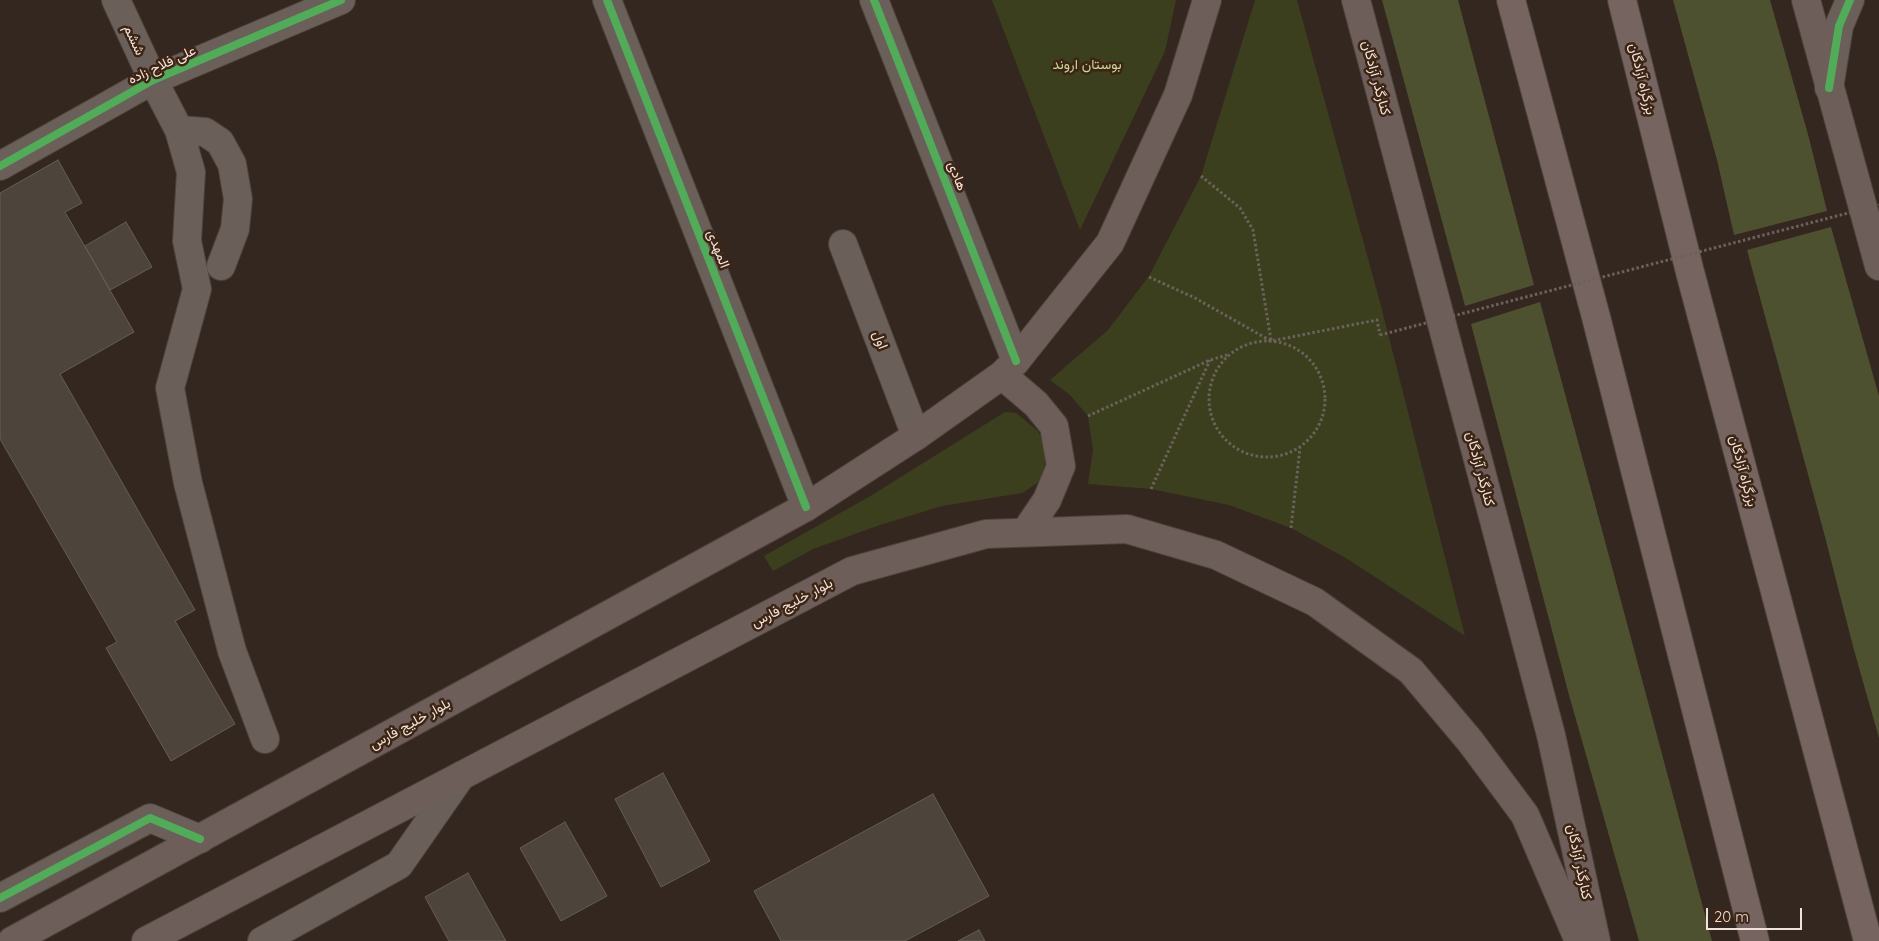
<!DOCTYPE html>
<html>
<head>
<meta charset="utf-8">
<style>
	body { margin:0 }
	#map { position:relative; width:1879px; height:941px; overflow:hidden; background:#34271f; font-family:Quicksand,sans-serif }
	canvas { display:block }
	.scale { position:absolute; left:1706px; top:908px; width:96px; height:22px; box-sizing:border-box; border:2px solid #f3e2d8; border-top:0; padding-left:6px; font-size:15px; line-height:18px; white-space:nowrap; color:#f3e2d8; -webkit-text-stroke:4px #3d2516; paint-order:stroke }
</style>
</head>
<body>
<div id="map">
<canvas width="1879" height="941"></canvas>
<div class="scale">20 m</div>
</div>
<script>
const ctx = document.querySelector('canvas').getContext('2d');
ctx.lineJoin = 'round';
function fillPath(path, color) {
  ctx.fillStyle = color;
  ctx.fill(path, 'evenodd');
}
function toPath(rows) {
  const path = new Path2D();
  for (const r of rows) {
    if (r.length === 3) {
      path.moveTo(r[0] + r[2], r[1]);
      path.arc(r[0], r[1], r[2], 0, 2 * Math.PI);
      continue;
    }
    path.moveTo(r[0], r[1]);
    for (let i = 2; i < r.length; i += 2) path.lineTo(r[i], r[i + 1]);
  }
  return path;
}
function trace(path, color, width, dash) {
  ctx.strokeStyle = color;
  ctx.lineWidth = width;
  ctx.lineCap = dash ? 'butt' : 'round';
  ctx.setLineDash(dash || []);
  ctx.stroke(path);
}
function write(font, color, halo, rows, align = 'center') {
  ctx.font = font + ' Quicksand,Vazirmatn,sans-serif';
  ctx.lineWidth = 5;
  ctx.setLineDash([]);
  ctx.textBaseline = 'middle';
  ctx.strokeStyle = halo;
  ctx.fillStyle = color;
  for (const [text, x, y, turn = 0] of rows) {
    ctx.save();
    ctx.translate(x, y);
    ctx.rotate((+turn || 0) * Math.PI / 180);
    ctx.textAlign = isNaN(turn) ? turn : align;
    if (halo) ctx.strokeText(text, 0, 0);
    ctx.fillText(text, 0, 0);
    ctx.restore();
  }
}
fillPath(toPath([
	[992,0,1176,0,1165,51,1080,230],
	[1255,0,1297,0,1381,306,1465,636,1346,558,1291,528,1229,505,1151,489,1088,484,1093,450,1088,416,1070,395,1050,380,1108,330,1149,276,1201,176],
	[1005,412,1016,413,1038,431,1045,445,1045,462,1043,476,1036,484,1022,493,942,506,880,525,813,549,773,571,764,556,872,495]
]), '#3b3f1e');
fillPath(toPath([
	[1382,0,1458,0,1534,285,1465,306],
	[1673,0,1770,0,1809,138,1827,211,1734,235,1717,160],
	[1831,227,1879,396,1879,738,1854,650,1824,533,1747,250],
	[1540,302,1602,530,1712,941,1639,941,1569,695,1471,324]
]), '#4d5130');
const building = toPath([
	[58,160,82,203,65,212,134,332,60,374,195,610,175,621,235,724,171,761,106,648,117,642,0,439,0,193,58,160],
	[126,222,152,267,110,290,85,246,126,222],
	[663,773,710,861,661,887,615,799,663,773],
	[933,794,989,896,905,941,781,941,754,891,933,794],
	[565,822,607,896,561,921,520,848,565,822],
	[468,873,506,941,449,941,425,897,468,873],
	[979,930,985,941,958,941,979,930]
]);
fillPath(building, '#4d443b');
trace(building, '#665d53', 1);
const minor = toPath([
	[116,0,153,80,179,130,191,172,187,241,197,289,170,388,188,483,232,651,265,739],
	[607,0,806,507],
	[874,0,1016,361],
	[1829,88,1839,26,1850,0],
	[179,130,205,132,220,142,232,164,238,199,235,229,221,266],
	[0,166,153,80,341,0],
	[843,244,916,436],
	[0,898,150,818,200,839],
	[262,941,399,865,461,776]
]);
const major = toPath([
	[1356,0,1551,735,1596,941],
	[1806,0,1879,266],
	[1002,375,1036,404,1054,426,1061,466,1047,500,1026,531],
	[12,941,806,507,916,436,1002,375,1016,361,1110,243,1178,95,1207,0],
	[146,941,852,571,986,534,1127,529,1216,555,1315,602,1411,671,1470,741,1525,815,1579,941]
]);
const highway = toPath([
	[1511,0,1596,317,1755,941],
	[1622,0,1690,272,1868,941]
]);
trace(minor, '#4e433c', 30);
trace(major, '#4e433c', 30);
trace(highway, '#4e433c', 30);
trace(toPath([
	[1201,176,1240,208,1253,230,1271,340],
	[1149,277,1195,298,1271,341,1377,320,1380,335],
	[1267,399,58],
	[1088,416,1210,360,1227,355],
	[1151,489,1210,360],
	[1291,528,1300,448]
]), '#6c625b', 3, [2.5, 2.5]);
trace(minor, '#6a5f59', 28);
trace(major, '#6e5e59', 28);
trace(highway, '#75645f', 28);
trace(toPath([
	[1380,335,1879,205]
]), '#6c625b', 3, [2.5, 2.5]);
trace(toPath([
	[607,0,806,507],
	[874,0,1016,361],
	[1829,88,1839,26,1850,0],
	[0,166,153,80,341,0],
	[0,898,150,818,200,839]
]), '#51ab58', 8);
write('14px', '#f3e2d8', '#3d2516', [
	["ششم",134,40,65],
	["علی فلاح زاده",162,65,-25],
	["کنارگذر آزادگان",1376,78,75],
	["بزرگراه آزادگان",1642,79,76],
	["هادی",957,176,69],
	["المهدی",718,249,69],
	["اول",880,340,69],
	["کنارگذر آزادگان",1480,469,75],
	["بزرگراه آزادگان",1743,471,75],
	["بلوار خلیج فارس",792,603,-28],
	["بلوار خلیج فارس",410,724,-29],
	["کنارگذر آزادگان",1579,862,78]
]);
write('14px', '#cad896', '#3d2516', [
	["بوستان اروند",1087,65]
]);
</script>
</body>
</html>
